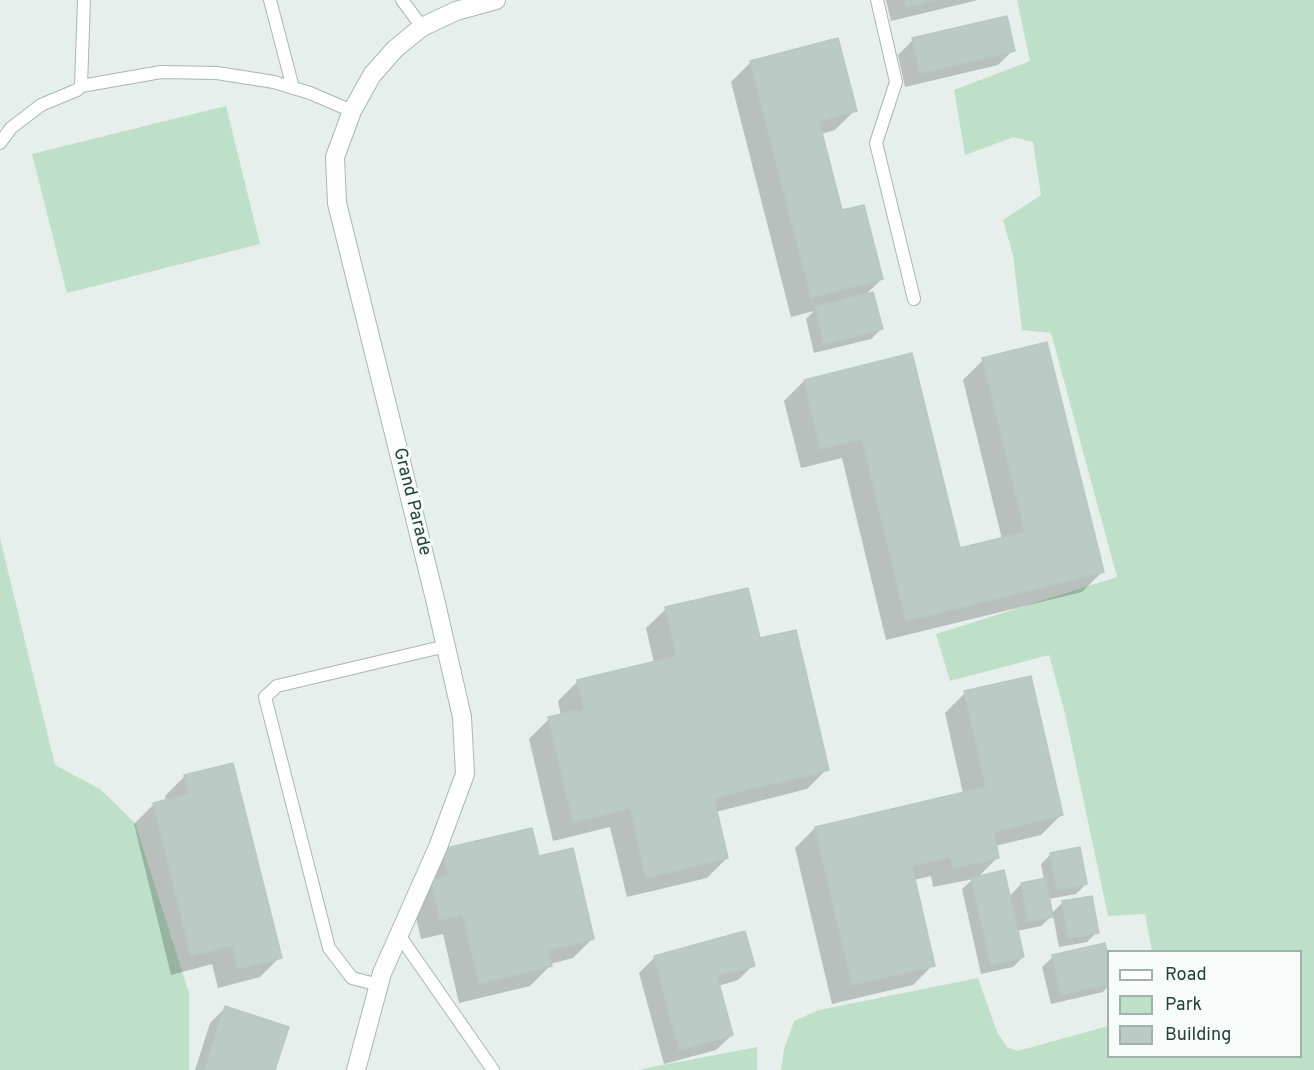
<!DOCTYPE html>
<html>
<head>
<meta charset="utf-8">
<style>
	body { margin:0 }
	#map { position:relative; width:1314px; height:1070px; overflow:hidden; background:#e6efeb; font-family:Overpass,sans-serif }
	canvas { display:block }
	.legend { position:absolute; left:1107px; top:950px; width:195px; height:108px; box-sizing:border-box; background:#f7fbf9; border:2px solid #a3b1ad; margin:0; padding:8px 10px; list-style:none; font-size:18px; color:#24423a }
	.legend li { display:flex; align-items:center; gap:12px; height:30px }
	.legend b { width:30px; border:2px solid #a3b1ad }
</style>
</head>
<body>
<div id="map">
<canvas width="1314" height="1070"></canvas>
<ul class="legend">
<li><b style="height:8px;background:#fff"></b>Road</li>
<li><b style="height:16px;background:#bfe0c8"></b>Park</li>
<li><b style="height:16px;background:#bbcac4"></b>Building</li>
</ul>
</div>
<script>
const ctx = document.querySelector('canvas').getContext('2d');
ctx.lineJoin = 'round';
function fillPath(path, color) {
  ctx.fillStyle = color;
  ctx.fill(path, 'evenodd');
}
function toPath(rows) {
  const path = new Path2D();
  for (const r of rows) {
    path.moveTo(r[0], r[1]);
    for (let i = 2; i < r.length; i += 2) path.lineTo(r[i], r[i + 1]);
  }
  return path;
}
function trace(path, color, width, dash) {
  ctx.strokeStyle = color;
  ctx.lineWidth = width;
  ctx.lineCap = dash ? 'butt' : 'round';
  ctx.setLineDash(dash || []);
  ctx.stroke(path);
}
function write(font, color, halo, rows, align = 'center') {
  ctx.font = font + ' Overpass,sans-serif';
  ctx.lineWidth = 6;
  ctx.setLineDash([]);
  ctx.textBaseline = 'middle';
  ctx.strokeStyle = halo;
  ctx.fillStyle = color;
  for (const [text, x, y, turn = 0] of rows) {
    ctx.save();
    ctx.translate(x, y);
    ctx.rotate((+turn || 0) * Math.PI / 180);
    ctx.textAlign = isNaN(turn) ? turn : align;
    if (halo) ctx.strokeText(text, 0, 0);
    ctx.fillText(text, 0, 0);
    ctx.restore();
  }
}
fillPath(toPath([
	[1017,0,1314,0,1314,1070,781,1070,784,1049,794,1021,819,1010,978,978,997,1032,1007,1047,1018,1051,1108,1026,1108,1056,1300,1056,1300,952,1152,951,1145,914,1108,916,1065,713,1049,655,950,681,936,634,1117,577,1051,333,1022,330,1013,255,1003,220,1041,195,1033,142,1014,137,965,155,954,90,1030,61],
	[226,106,260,244,67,293,32,154],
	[0,538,55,765,100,789,135,823,189,993,189,1070,0,1070],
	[757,1047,757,1070,639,1070,652,1067]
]), '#bfe0c8');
fillPath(toPath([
	[886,0,978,0,891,21],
	[913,40,1013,50,998,65,905,87,898,55],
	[751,62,855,110,835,130,821,134,841,212,882,279,864,296,881,329,871,339,814,353,806,319,814,311,791,317,731,82],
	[911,355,958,549,1002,539,963,380,983,360,1102,572,1082,592,886,640,842,458,801,468,784,401,804,381],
	[666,609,759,640,827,769,807,789,716,812,727,858,707,878,627,897,610,827,553,841,529,739,549,719,561,716,558,701,578,681,654,663,646,628],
	[965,693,1061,815,1041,835,995,846,998,857,977,878,1009,897,1021,884,1044,880,1041,864,1051,854,1086,884,1076,894,1048,899,1051,914,1062,903,1097,932,1087,942,1059,947,1053,915,1041,926,1017,931,1023,957,1013,967,981,974,962,889,973,879,933,887,931,876,914,880,933,965,913,985,832,1004,795,848,815,828,963,793,945,713],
	[185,776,280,957,260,977,218,988,212,964,171,975,134,824,154,804,166,801,165,796],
	[442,851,538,858,593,938,573,958,550,964,550,966,530,986,459,1003,443,934,421,939,412,901],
	[1104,944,1108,963,1108,986,1103,992,1051,1004,1042,967,1053,957],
	[655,957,753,965,738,980,718,986,732,1035,716,1050,664,1064,639,973],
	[225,1008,273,1070,195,1070,210,1023]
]), '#0003');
const building = toPath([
	[904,0,936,0,906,7,904,0],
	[1007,16,1015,51,920,73,912,38,1007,16],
	[838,38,857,111,819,121,842,210,864,205,883,279,811,298,750,61,838,38],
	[873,292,883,329,824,344,815,307,873,292],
	[1047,342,1104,572,906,621,862,439,820,449,804,380,912,353,960,548,1025,532,982,358,1047,342],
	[748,588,760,638,796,630,829,770,714,798,728,858,646,878,630,808,573,822,548,717,584,709,577,680,677,656,665,607,748,588],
	[1031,676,1063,815,994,832,999,858,953,868,950,857,912,866,935,966,852,985,815,827,986,787,964,691,1031,676],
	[233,763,282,958,238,969,232,945,191,956,153,803,189,794,184,775,233,763],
	[532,828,539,856,573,848,594,939,548,950,552,966,479,983,463,915,440,920,431,880,448,876,442,849,532,828],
	[1080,847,1087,884,1057,890,1050,853,1080,847],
	[1004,870,1024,957,991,965,971,878,1004,870],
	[1046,878,1053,917,1027,921,1021,883,1046,878],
	[1092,896,1099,933,1068,938,1062,901,1092,896],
	[745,931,755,966,717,976,733,1035,679,1050,654,956,745,931],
	[1105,943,1108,956,1108,984,1061,995,1052,955,1105,943],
	[225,1006,289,1027,275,1070,204,1070,225,1006]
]);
fillPath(building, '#bbcac4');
trace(building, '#b8c9c2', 1.5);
const service = toPath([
	[270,0,293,88],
	[402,0,422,27],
	[877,0,896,82,876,143,914,299],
	[81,86,84,0],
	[0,143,11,128,41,105,77,90,81,86,161,72,217,73,274,82,310,93,352,111],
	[399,935,493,1070],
	[379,985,352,978,329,948,265,697,277,686,446,646]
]);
const minor = toPath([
	[356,1070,382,973,438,847,465,774,462,717,435,599,337,203,335,157,352,111,372,75,395,49,422,27,456,11,496,0]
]);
trace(service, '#a8b8b2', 14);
trace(minor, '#a8b8b2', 20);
trace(service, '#fff', 12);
trace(minor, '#fff', 18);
write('18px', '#24423a', '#f7fbf9', [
	["Grand Parade",411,502,76]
]);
</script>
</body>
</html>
